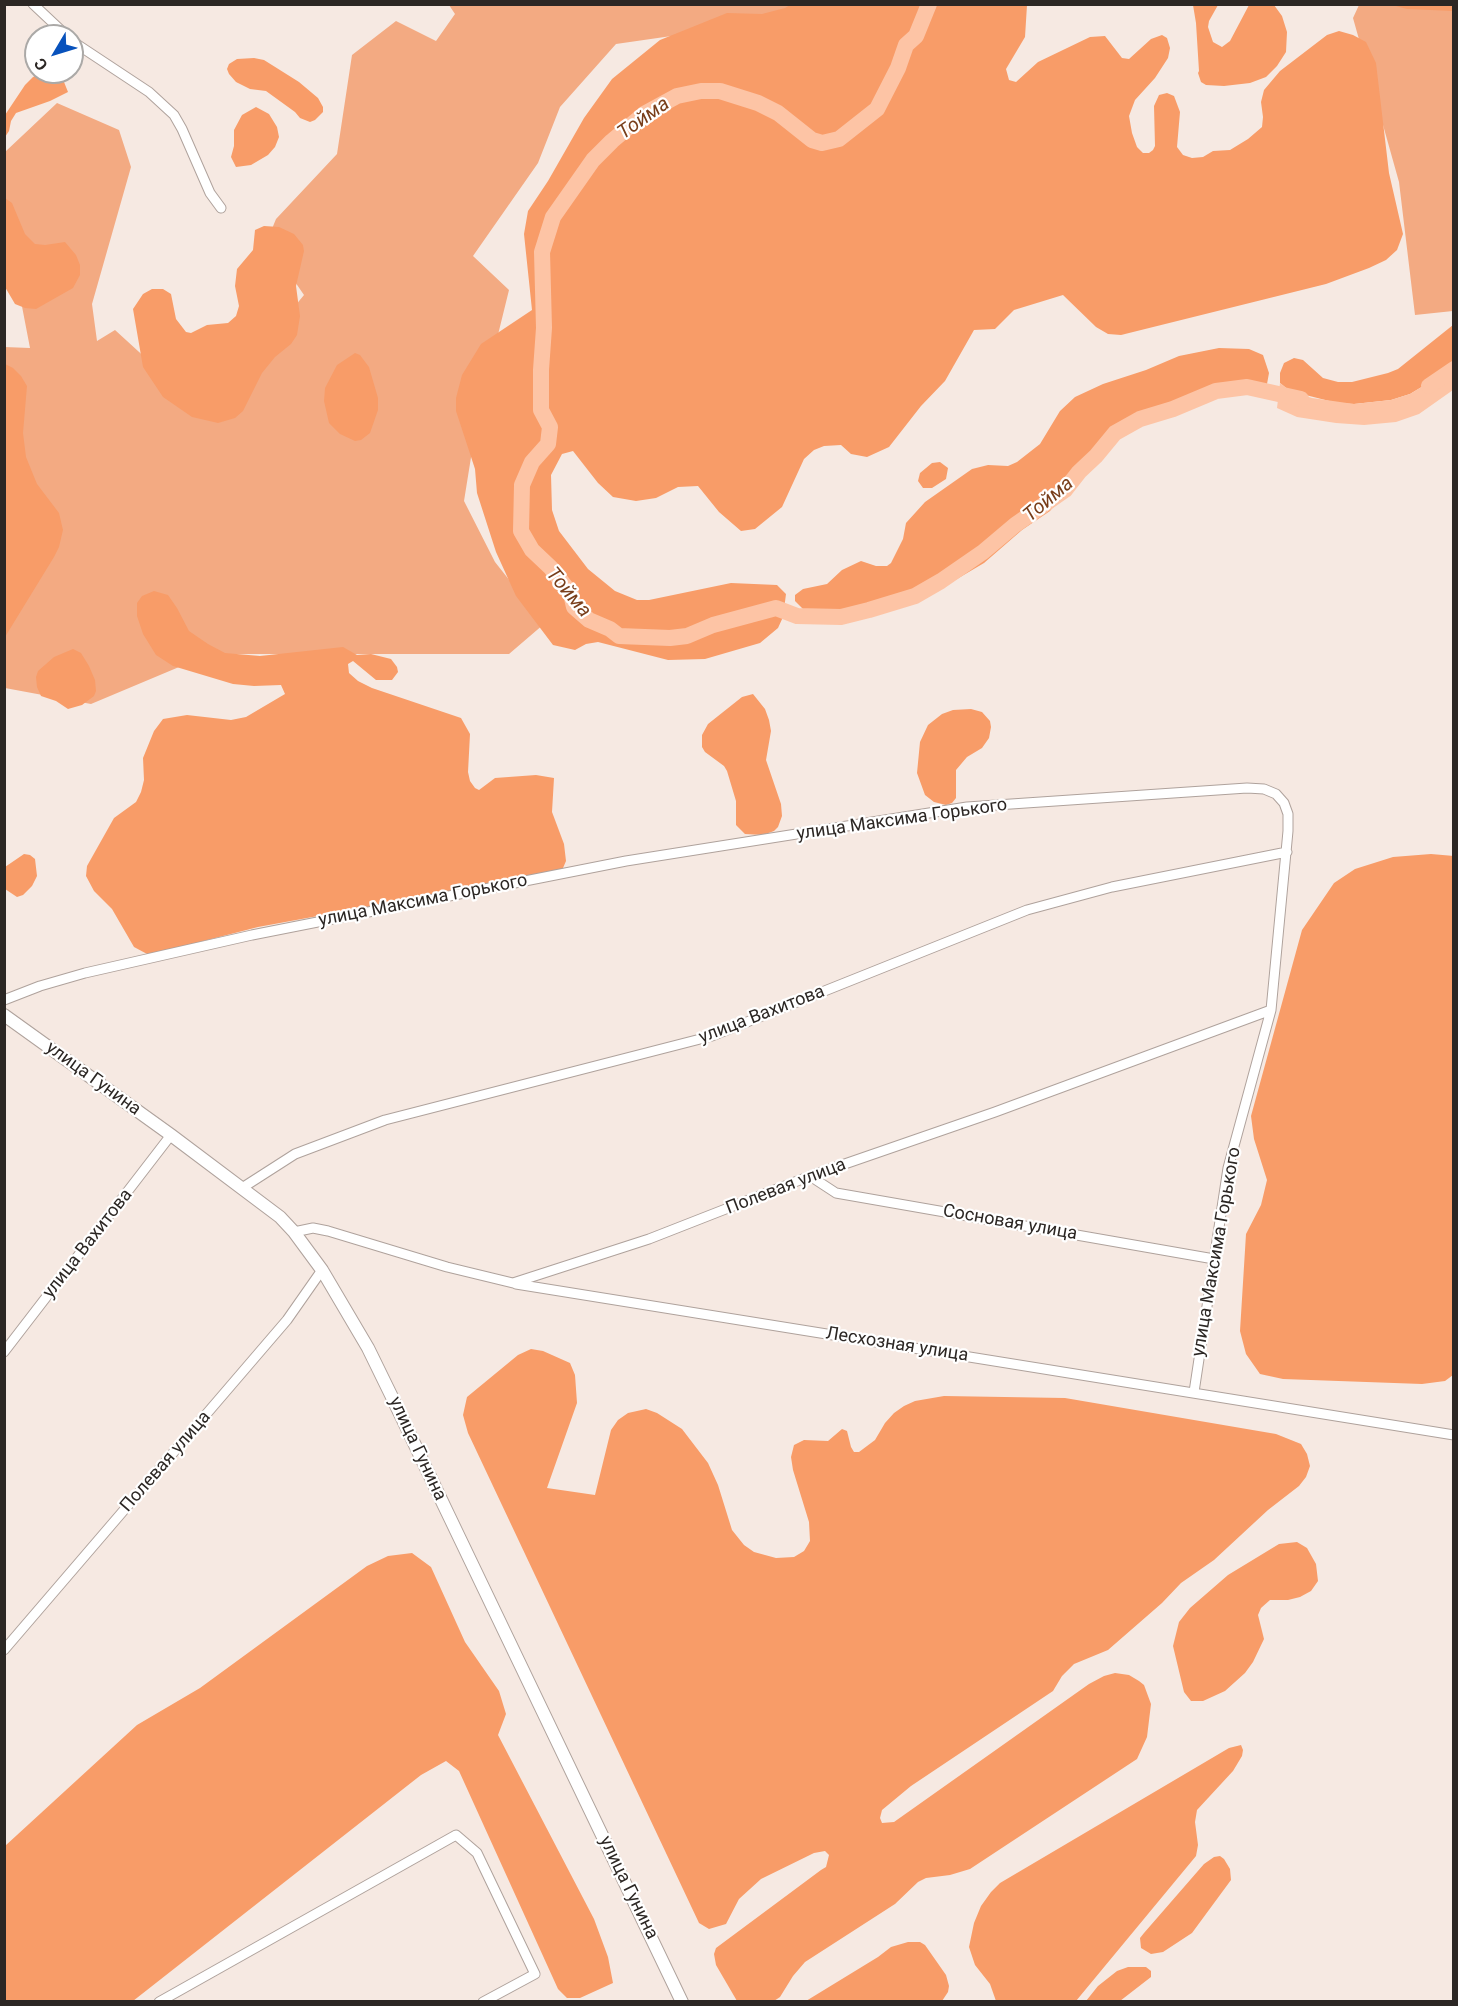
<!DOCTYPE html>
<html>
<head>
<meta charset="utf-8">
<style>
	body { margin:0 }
	#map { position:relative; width:1458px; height:2006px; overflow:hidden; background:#f6e9e2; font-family:Roboto,sans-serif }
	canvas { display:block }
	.frame { position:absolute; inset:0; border:6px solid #2c2724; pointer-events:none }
	.north { position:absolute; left:24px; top:24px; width:60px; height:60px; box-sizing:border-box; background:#fff; border:2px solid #aba9a7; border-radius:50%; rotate:232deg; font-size:16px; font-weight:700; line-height:24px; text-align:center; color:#2c2724 }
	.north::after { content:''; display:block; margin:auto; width:21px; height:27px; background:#0852bc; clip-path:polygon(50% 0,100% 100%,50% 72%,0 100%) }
</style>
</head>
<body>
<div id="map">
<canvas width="1458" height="2006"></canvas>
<div class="frame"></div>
<div class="north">С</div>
</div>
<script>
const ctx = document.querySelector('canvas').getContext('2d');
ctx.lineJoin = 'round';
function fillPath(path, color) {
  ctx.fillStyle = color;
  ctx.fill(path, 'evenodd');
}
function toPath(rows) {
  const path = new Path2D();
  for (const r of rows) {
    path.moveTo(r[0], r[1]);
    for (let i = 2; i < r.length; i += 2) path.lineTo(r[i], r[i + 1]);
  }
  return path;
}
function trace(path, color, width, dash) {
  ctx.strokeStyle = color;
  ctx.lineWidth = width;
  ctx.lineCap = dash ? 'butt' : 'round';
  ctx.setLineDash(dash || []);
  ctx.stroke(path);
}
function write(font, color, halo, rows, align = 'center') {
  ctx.font = font + ' Roboto,sans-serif';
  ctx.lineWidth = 4.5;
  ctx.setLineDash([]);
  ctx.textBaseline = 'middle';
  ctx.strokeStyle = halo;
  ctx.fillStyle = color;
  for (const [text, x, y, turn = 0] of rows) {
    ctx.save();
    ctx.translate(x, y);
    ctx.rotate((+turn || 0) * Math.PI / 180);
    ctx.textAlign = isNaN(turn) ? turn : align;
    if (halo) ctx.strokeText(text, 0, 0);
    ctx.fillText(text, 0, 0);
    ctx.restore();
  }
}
fillPath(toPath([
	[449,5,860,5,727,28,616,44,560,107,538,163,473,256,509,290,477,420,464,501,495,562,544,624,509,654,210,654,91,704,5,688,4,347,30,348,5,218,5,152,57,103,119,130,131,167,92,304,97,341,115,330,173,383,249,362,304,295,267,241,276,219,337,154,352,55,396,21,436,41,455,14],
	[1359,5,1453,5,1453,311,1415,315,1399,182,1353,18]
]), '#f3aa82');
fillPath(toPath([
	[790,5,1027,5,1025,37,1006,69,1009,80,1016,82,1038,62,1090,37,1105,36,1122,58,1129,59,1151,39,1162,35,1167,38,1170,48,1168,58,1155,78,1135,100,1129,116,1132,133,1137,147,1143,153,1149,153,1153,150,1155,146,1154,106,1159,95,1167,93,1174,96,1180,112,1177,147,1183,155,1192,158,1203,157,1213,151,1230,150,1248,139,1262,127,1263,117,1261,102,1264,90,1280,71,1327,35,1339,31,1353,35,1366,42,1376,63,1389,173,1403,234,1397,250,1386,260,1369,268,1326,284,1121,335,1108,334,1096,327,1063,295,1014,310,995,329,974,330,945,381,921,406,889,447,867,457,851,454,841,445,824,446,814,450,804,459,782,507,755,529,741,531,719,512,698,486,678,487,656,498,636,501,613,497,598,483,573,451,562,454,551,475,552,510,559,531,588,569,615,591,637,600,649,600,731,583,777,585,786,594,783,617,778,628,760,643,705,659,668,660,598,642,586,644,575,650,553,645,516,596,496,552,477,493,475,469,456,411,456,398,462,375,481,344,532,310,524,234,528,211,548,181,584,118,612,79,660,40,727,13,762,14,785,8],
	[1193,5,1218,5,1209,21,1208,27,1213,42,1222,47,1230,41,1249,5,1274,5,1282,16,1287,32,1286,52,1277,66,1266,77,1250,83,1224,86,1206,85,1201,82,1198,73,1199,71,1196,23],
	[1392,5,1453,5,1453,11,1407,9],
	[254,58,264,60,299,82,318,98,323,107,323,112,315,120,310,122,300,118,295,112,266,91,250,89,236,82,229,74,227,69,229,64,237,59],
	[43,72,54,72,64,82,68,92,50,101,16,113,11,121,9,131,5,137,5,115,25,85,33,77],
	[256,107,269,114,277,127,279,137,275,147,268,155,251,165,236,167,231,157,234,146,234,130,242,115],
	[5,198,12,203,25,234,35,244,45,245,65,242,76,255,80,265,80,275,73,288,36,309,25,308,15,304,5,287],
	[264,226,279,227,294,234,303,245,304,251,296,286,300,316,297,335,291,344,275,357,262,373,243,411,235,418,218,423,192,417,163,397,143,367,133,309,143,294,152,289,163,289,171,294,176,319,186,332,191,333,207,325,228,323,236,316,239,306,235,286,237,269,253,250,255,230],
	[1453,325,1453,368,1410,394,1391,400,1354,404,1337,403,1290,391,1280,383,1280,373,1284,363,1294,358,1303,360,1323,378,1338,382,1352,382,1388,373,1398,369],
	[1219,348,1249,349,1263,355,1269,373,1267,384,1263,386,1214,388,1186,402,1148,424,1129,430,1089,462,1050,511,1022,530,984,563,940,589,916,600,874,613,809,610,803,609,795,601,795,595,803,589,827,584,842,570,861,561,876,566,887,566,891,563,903,539,906,523,925,502,972,469,988,465,1008,466,1017,462,1040,444,1060,411,1075,397,1103,384,1146,370,1179,356],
	[355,353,360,355,369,367,378,398,378,410,370,433,361,440,355,441,340,434,329,423,324,401,325,388,337,365],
	[5,364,13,368,21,376,27,386,23,433,26,457,37,484,59,513,63,530,59,547,54,557,5,637],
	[940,462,948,468,946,479,932,488,923,488,918,481,920,473,932,463],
	[154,591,168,595,177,608,189,631,208,644,225,653,260,656,343,647,357,655,371,654,391,659,397,667,398,672,392,680,376,680,353,661,348,664,349,673,358,681,372,688,461,718,470,734,468,772,470,781,475,788,479,790,495,778,536,775,554,778,552,812,564,844,566,861,563,868,552,873,258,927,149,955,134,947,112,909,94,891,86,876,87,866,114,818,136,802,141,792,144,780,143,758,154,731,163,719,187,715,231,720,246,717,285,694,281,685,254,686,233,684,173,666,156,655,143,634,137,616,137,603,142,596],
	[73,649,81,653,89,666,95,680,96,691,94,696,82,705,68,709,56,701,41,696,37,687,36,677,38,671,54,657],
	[753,694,765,709,769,720,771,731,766,760,781,804,782,816,778,827,774,831,763,835,745,834,736,825,736,801,727,771,724,766,705,752,702,747,702,735,708,724,742,697],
	[971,709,982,712,990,721,991,727,989,738,982,748,967,757,956,770,956,798,952,803,946,805,934,802,925,795,917,773,920,742,928,725,942,714,953,710],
	[24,854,30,855,35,859,37,876,32,886,23,895,17,897,5,889,5,867],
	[1431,854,1454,856,1453,1375,1445,1381,1422,1384,1283,1379,1260,1374,1246,1354,1240,1331,1246,1234,1261,1205,1267,1180,1254,1139,1251,1116,1302,930,1334,883,1355,869,1393,857],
	[531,1349,543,1351,570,1363,575,1375,577,1403,547,1488,595,1495,611,1430,618,1420,628,1413,646,1409,657,1413,682,1429,708,1463,718,1485,732,1530,744,1545,754,1552,776,1558,794,1557,804,1551,810,1541,809,1522,793,1470,791,1457,794,1445,804,1440,828,1441,842,1429,847,1431,851,1447,854,1452,859,1452,875,1440,885,1423,894,1413,904,1406,915,1401,944,1396,1065,1398,1276,1434,1301,1444,1307,1454,1310,1466,1306,1477,1299,1486,1268,1510,1214,1560,1181,1583,1162,1603,1108,1650,1074,1664,1062,1676,1053,1691,911,1786,882,1810,880,1818,882,1823,894,1822,1089,1684,1104,1676,1115,1673,1129,1675,1139,1681,1144,1685,1151,1704,1147,1737,1137,1759,970,1869,950,1875,926,1878,918,1882,895,1904,805,1962,793,1976,780,1997,774,2001,737,2001,716,1965,714,1954,716,1948,821,1870,826,1867,829,1855,825,1851,814,1853,761,1879,739,1899,726,1924,709,1929,699,1923,468,1433,463,1415,467,1397,518,1355],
	[1297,1542,1307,1548,1316,1564,1318,1581,1311,1591,1300,1597,1288,1600,1270,1600,1261,1608,1258,1615,1264,1639,1253,1662,1245,1673,1225,1691,1203,1701,1191,1701,1184,1692,1173,1646,1179,1622,1190,1608,1228,1575,1279,1544],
	[412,1553,431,1567,465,1642,499,1691,506,1714,498,1735,594,1919,608,1957,613,1983,580,1998,567,1998,558,1989,459,1771,446,1761,421,1775,133,2001,5,2001,5,1846,137,1725,200,1688,367,1566,388,1556],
	[1241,1745,1243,1750,1242,1756,1233,1771,1197,1810,1195,1822,1198,1845,1196,1856,1076,2001,996,2001,990,1984,975,1965,969,1947,974,1923,981,1906,991,1892,1000,1883,1229,1748],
	[1220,1856,1224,1859,1230,1869,1231,1880,1192,1933,1163,1952,1151,1954,1141,1948,1140,1938,1144,1933,1204,1864,1214,1857],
	[908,1942,920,1942,925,1945,946,1975,949,1986,948,1992,942,2001,806,2001,878,1957,891,1947],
	[1128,1967,1146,1967,1151,1971,1151,1977,1120,2001,1086,2001,1098,1986,1117,1971]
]), '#f89c68');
fillPath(toPath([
	[1453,368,1453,390,1419,414,1396,422,1364,425,1336,423,1297,417,1277,408,1280,383,1290,391,1312,398,1354,404,1391,400,1410,394]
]), '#fdc4a5');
trace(toPath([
	[929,4,916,36,906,45,898,68,877,109,839,139,822,143,812,140,778,113,758,103,720,91,701,91,677,96,644,114,612,141,593,160,553,217,542,252,544,328,541,370,541,410,550,427,548,444,532,462,522,485,521,531,532,550,551,568,571,594,574,607,589,620,610,629,619,636,670,638,687,636,713,625,776,608,797,616,841,617,869,610,915,596,941,581,983,552,1015,525,1065,490,1079,472,1096,456,1115,433,1140,419,1173,409,1216,391,1247,387,1301,399],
	[1429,386,1454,369]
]), '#fdc4a5', 16);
const minor = toPath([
	[33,4,67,36],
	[72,41,149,92,174,115,182,129,210,193,221,208],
	[4,1000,40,986,85,973,252,935,626,861,967,807,1247,788,1264,789,1276,794,1284,803,1288,814,1288,831,1271,1010,1228,1168,1194,1392],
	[810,1176,836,1193,1214,1259],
	[242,1188,295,1154,385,1120,712,1036,1027,910,1112,887,1287,852],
	[294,1232,313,1228,328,1231,447,1267,513,1283,649,1239,810,1176,995,1112,1271,1010],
	[516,1284,1454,1435],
	[4,1352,171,1135],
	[4,1650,287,1320,322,1270],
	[159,2002,456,1835,477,1853,535,1974,483,2002]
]);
const secondary = toPath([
	[4,1015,171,1135,280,1217,294,1232,322,1270,368,1348,391,1395,682,2002]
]);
trace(minor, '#afa29c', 11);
trace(secondary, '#afa29c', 14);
trace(minor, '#fff', 9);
trace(secondary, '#fff', 12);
write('18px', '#2c2724', '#fff', [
	["улица Максима Горького",902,820,-8],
	["улица Максима Горького",423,901,-11],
	["улица Вахитова",762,1015,-21],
	["улица Гунина",93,1079,36],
	["Полевая улица",786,1187,-21],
	["Сосновая улица",1010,1223,10],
	["улица Вахитова",88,1244,-52],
	["улица Максима Горького",1217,1252,-80],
	["Лесхозная улица",897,1345,9],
	["улица Гунина",417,1449,65],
	["Полевая улица",166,1462,-49],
	["улица Гунина",628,1888,64]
]);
write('italic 20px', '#793e1a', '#fff', [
	["Тойма",644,119,-35],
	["Тойма",1049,500,-40],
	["Тойма",568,593,50]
]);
</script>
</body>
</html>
